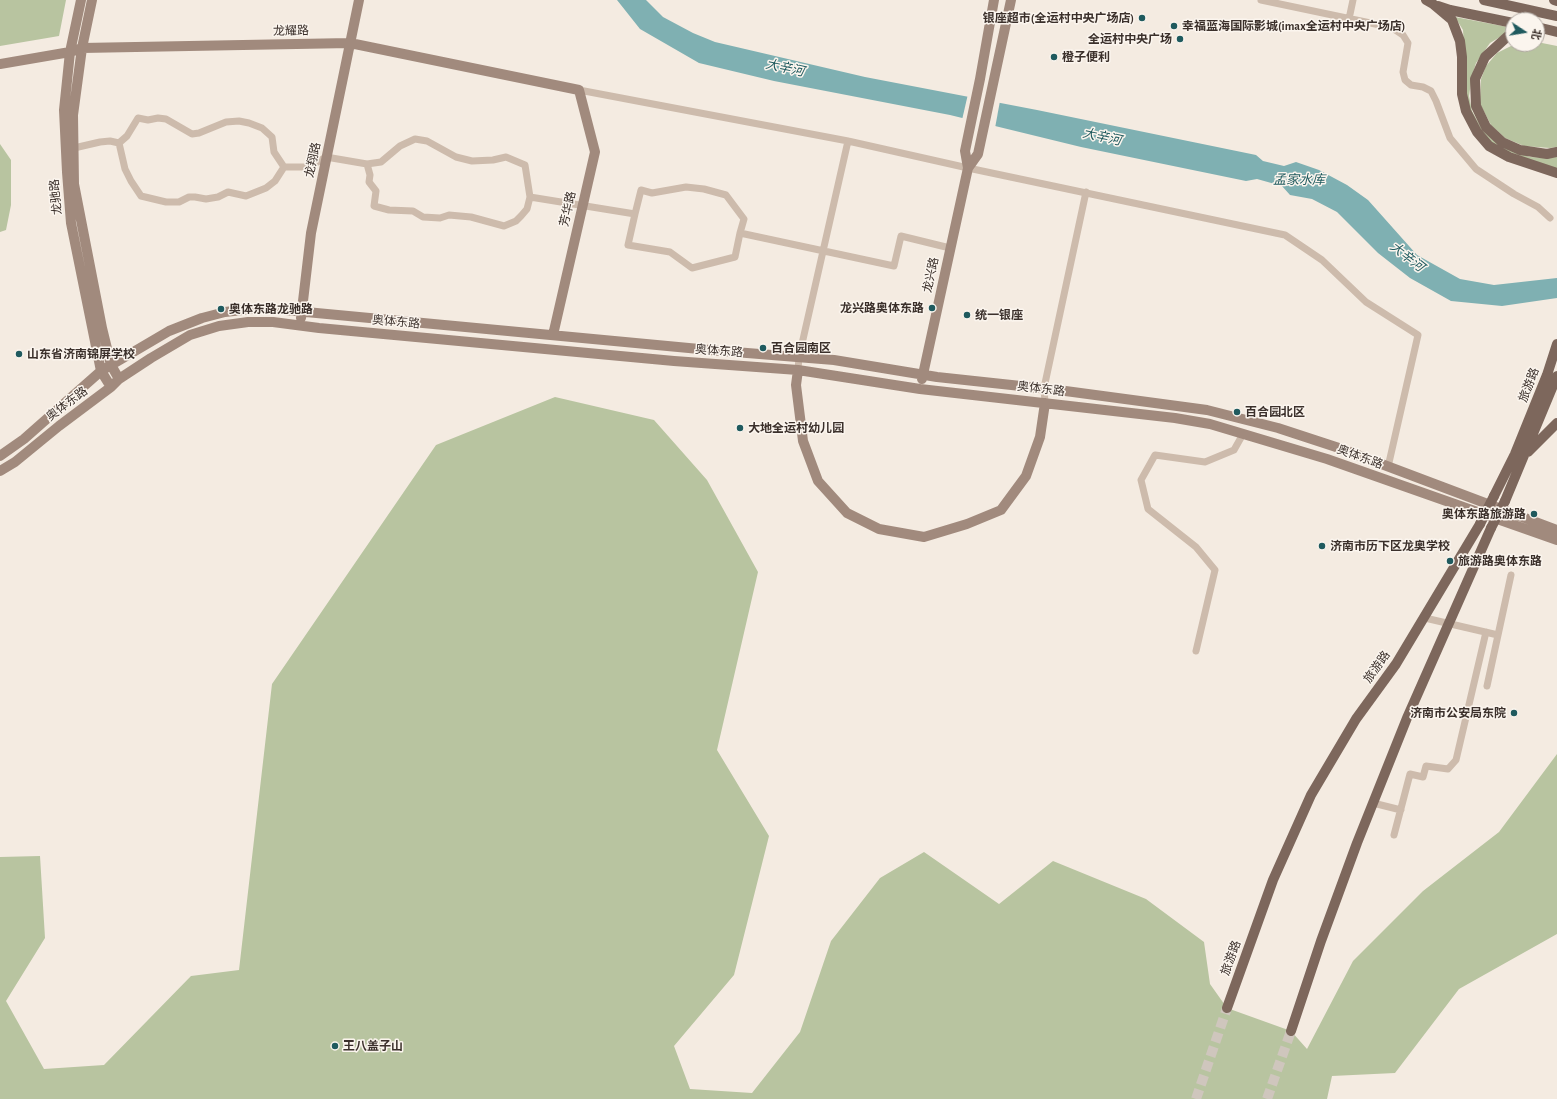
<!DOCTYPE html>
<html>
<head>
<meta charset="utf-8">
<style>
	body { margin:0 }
	#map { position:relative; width:1557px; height:1099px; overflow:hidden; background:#f4ebe1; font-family:"Alegreya Sans","Noto Sans SC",sans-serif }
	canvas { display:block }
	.north { position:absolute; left:1505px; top:12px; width:40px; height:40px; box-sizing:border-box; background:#fbf5ee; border:1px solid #aea6a0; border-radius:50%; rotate:102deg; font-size:11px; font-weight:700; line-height:16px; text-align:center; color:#3b302b }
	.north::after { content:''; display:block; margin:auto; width:14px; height:18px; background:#1f5a5e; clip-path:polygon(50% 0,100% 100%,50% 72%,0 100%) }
</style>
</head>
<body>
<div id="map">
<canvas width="1557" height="1099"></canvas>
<div class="north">北</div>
</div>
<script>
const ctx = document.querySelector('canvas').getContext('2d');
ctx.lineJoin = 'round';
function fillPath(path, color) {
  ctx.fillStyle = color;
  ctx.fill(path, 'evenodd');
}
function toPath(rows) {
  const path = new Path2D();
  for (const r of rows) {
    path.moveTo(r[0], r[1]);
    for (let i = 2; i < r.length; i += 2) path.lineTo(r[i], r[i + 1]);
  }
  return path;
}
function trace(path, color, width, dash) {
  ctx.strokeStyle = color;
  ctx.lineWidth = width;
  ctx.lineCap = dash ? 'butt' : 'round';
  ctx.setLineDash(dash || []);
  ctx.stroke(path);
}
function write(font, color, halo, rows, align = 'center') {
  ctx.font = font + ' "Alegreya Sans","Noto Sans SC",sans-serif';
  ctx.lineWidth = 3;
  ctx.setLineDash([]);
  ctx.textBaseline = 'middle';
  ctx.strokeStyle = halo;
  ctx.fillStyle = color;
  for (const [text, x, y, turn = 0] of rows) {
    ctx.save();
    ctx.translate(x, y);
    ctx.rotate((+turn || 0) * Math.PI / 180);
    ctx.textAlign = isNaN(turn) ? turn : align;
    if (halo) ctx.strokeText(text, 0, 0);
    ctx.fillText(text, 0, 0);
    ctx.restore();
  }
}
fillPath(toPath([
	[0,0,66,0,59,36,0,46],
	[1455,17,1513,28,1513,29,1490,43,1476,63,1472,76,1469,96,1472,111,1482,129,1502,147,1530,157,1549,158,1557,156,1557,170,1496,147,1486,138,1468,110,1463,30],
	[1537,42,1557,46,1557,147,1550,148,1524,146,1505,138,1491,125,1480,104,1481,79,1486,66,1497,53,1515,44,1537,44],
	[0,144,11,160,11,205,6,230,0,232],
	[555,397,654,420,707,480,758,572,717,750,769,836,734,975,674,1046,690,1089,752,1093,800,1032,831,941,880,878,924,852,999,904,1053,861,1146,899,1204,942,1210,984,1227,1008,1291,1031,1307,1049,1353,961,1423,891,1499,832,1557,754,1557,934,1459,989,1395,1073,1332,1076,1327,1099,0,1099,0,857,40,856,45,938,6,1001,44,1069,104,1065,191,976,239,970,272,684,436,445]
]), '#b8c4a0');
fillPath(toPath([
	[617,0,646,0,663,17,693,33,715,42,865,77,1037,110,1256,155,1263,161,1284,166,1296,162,1319,170,1347,185,1368,200,1417,255,1460,279,1494,285,1557,278,1557,298,1502,306,1451,301,1410,278,1378,253,1337,212,1312,199,1290,195,1282,186,1257,179,1246,181,1081,147,950,115,774,81,699,63,640,29]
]), '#7fb0b2');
fillPath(toPath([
	[968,94,1000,101,995,128,962,120]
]), '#f4ebe1');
trace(toPath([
	[1196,1099,1227,1008],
	[1267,1099,1291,1031]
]), '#cfc6bd', 10, [10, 5]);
trace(toPath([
	[1261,0,1380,25,1394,29,1403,35,1408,43,1403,72,1405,80,1411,85,1423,87,1431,91,1436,101,1450,138,1476,169,1514,194,1538,207,1550,218],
	[1349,19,1353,0],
	[579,90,848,141,968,168,1285,235,1322,260,1366,302,1418,335,1388,467],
	[119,143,125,169,131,181,141,196,166,202,179,202,189,197,195,197,206,199,218,197,228,192,246,196,266,188,275,181,284,167],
	[74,148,100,142,110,141,119,143,127,136,138,118,148,120,158,118,166,119,192,134,199,133,226,122,239,121,249,123,262,128,272,137,274,152,284,167,309,167,326,157,367,164,381,162,400,146,415,139,427,141,456,157,472,161,493,160,506,157,525,165,530,197,635,214,628,245,670,252,692,268,735,257,740,233,894,266,901,236,950,248],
	[367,164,370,175,369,182,376,191,374,206,389,210,413,211,423,217,440,218,449,215,471,217,504,226,516,221,521,216,527,209,530,197],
	[635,214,641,190,652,193,686,187,704,189,726,195,744,219,740,233],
	[798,370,799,357,848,141],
	[1045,403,1044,388,1086,192],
	[1425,618,1498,635],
	[1196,651,1215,570,1196,547,1148,509,1141,480,1155,455,1205,462,1234,450,1243,434],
	[1487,686,1511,575],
	[1373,803,1401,810],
	[1394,835,1410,774,1423,777,1426,766,1448,769,1456,760,1486,632]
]), '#cdbbac', 7);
trace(toPath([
	[81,0,70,52,64,110,67,172,71,223,101,371,111,387],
	[92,0,82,48,73,115,74,184,102,328,111,365,119,379],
	[0,64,70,52,82,48,350,43,579,90,595,152,553,335],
	[968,168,978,154,1011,0],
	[301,318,311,233,359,0],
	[798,370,796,385,803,441,818,481,847,513,879,529,924,537,967,524,1001,510,1026,476,1040,437,1045,403],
	[922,379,968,168,965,151,980,79,994,0],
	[0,456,24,439,101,371,169,331,202,318,225,312,251,309,274,309,710,350,834,360,937,377,1058,390,1207,410,1278,428,1339,448,1557,530],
	[0,471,15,462,59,426,111,387,119,379,151,358,190,335,219,326,248,322,273,322,319,328,674,361,798,370,920,389,1175,418,1210,424,1327,459,1557,540]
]), '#a18a7d', 10);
trace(toPath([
	[1426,0,1433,4,1452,20,1460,41,1462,57,1462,94,1466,111,1477,132,1489,146,1509,157,1557,173],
	[1484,0,1557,16],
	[1554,0,1557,1],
	[1438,6,1450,10,1513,23],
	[1537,27,1557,32],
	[1513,35,1508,36,1485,57,1475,79,1476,106,1486,127,1502,142,1520,150,1547,154,1557,152],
	[1528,452,1557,423],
	[1494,496,1515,454,1547,375,1557,344],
	[1505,501,1557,376],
	[1227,1008,1273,880,1311,795,1356,719,1396,664,1480,524],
	[1291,1031,1321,941,1357,843,1407,718,1491,528]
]), '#7d675c', 10);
trace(toPath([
	[1480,524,1494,496],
	[1491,528,1505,501]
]), '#7d675c', 10);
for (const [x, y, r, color] of [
	[1142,18,4,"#1f5a5e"],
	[1174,26,4,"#1f5a5e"],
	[1180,39,4,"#1f5a5e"],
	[1054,57,4,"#1f5a5e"],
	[932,308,4,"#1f5a5e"],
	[221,309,4,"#1f5a5e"],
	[967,315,4,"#1f5a5e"],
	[763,348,4,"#1f5a5e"],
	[19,354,4,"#1f5a5e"],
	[1237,412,4,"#1f5a5e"],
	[740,428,4,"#1f5a5e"],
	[1534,514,4,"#1f5a5e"],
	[1322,546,4,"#1f5a5e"],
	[1450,561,4,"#1f5a5e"],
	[1514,713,4,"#1f5a5e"],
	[335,1046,4,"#1f5a5e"]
]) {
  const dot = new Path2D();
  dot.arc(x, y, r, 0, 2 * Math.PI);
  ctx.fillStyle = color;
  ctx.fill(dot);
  trace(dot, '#fbf5ee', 1.5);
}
write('bold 12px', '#3b302b', '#fbf5ee', [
	["银座超市(全运村中央广场店)",1134,18,"right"],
	["幸福蓝海国际影城(imax全运村中央广场店)",1182,26],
	["全运村中央广场",1172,39,"right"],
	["橙子便利",1062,57],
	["龙兴路奥体东路",924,308,"right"],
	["奥体东路龙驰路",229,309],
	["统一银座",975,315],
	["百合园南区",771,348],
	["山东省济南锦屏学校",27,354],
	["百合园北区",1245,412],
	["大地全运村幼儿园",748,428],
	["奥体东路旅游路",1526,514,"right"],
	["济南市历下区龙奥学校",1330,546],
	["旅游路奥体东路",1458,561],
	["济南市公安局东院",1506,713,"right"],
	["王八盖子山",343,1046]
], 'left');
write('12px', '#3b302b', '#fbf5ee', [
	["龙耀路",291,31,-1],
	["龙翔路",313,160,-78],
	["龙驰路",56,197,-95],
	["芳华路",568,209,-77],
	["龙兴路",931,275,-78],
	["奥体东路",396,322,5],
	["奥体东路",719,351,4],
	["旅游路",1529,385,-69],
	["奥体东路",1041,389,7],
	["奥体东路",67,404,-37],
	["奥体东路",1360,457,20],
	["旅游路",1377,667,-55],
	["旅游路",1231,958,-70]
]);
write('italic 13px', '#1f5a5e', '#fbf5ee', [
	["大辛河",785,68,12],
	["大辛河",1102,137,12],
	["孟家水库",1299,180],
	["大辛河",1407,257,38]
]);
</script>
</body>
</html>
